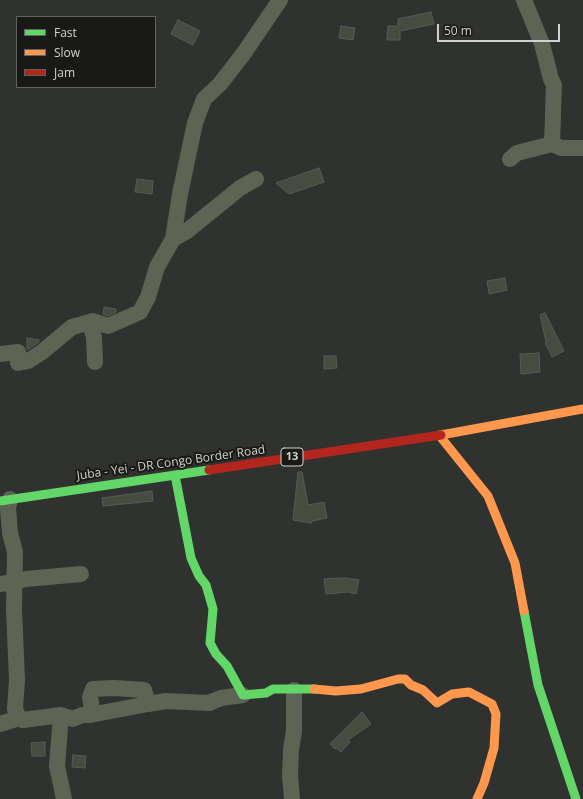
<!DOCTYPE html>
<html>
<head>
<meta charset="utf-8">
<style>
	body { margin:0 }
	#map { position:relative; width:583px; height:799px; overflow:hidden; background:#30322f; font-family:"Open Sans",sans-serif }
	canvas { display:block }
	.legend { position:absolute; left:16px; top:16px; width:140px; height:72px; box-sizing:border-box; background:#191a18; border:1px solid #636462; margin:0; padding:5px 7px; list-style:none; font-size:12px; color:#d1d3d0 }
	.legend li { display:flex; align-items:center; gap:8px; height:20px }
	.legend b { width:20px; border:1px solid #636462 }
	.scale { position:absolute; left:437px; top:24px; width:123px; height:18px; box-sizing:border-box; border:2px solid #d1d3d0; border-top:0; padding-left:5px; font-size:12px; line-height:14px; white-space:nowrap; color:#d1d3d0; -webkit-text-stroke:3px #191a18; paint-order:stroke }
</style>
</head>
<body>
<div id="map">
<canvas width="583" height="799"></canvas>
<ul class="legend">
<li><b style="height:5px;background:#63d668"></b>Fast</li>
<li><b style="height:5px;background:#ff974d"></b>Slow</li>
<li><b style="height:5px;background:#b3261e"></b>Jam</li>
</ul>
<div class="scale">50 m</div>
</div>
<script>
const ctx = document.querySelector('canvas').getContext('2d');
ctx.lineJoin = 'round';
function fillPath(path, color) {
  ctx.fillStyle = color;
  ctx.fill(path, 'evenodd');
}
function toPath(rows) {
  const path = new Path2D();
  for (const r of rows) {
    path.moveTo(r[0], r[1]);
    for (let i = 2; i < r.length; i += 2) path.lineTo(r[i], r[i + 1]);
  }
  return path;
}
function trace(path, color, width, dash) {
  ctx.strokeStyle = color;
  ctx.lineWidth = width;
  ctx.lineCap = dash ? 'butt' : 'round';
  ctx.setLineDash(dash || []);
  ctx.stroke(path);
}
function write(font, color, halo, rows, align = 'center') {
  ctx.font = font + ' "Open Sans",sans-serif';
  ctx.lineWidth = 4;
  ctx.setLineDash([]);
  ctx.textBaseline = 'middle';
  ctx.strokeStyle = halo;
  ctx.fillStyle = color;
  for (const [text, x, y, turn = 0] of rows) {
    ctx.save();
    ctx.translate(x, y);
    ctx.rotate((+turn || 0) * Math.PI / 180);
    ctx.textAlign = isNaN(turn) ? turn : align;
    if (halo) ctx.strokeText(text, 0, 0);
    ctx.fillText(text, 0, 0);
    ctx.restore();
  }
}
const building = toPath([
	[431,12,434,24,400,31,400,40,387,40,388,26,398,26,398,19,431,12],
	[178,20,200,31,193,45,171,34,178,20],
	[341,26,355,28,353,40,339,38,341,26],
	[319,168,324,182,289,194,276,183,319,168],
	[137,179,153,181,152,194,135,192,137,179],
	[505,278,507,290,489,294,487,281,505,278],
	[104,307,116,309,116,312,108,316,103,314,104,307],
	[545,313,564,351,552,357,545,342,546,342,540,315,545,313],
	[27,338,39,340,39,342,27,350,27,338],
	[539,353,540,372,521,374,520,354,539,353],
	[324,356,336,356,337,368,324,369,324,356],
	[298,472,302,472,308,505,324,502,327,518,312,521,311,523,293,520,298,472],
	[152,491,153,501,103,506,102,498,152,491],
	[345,578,359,580,356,594,348,592,326,594,324,579,345,578],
	[362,712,371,724,348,740,350,742,341,752,336,748,335,749,330,744,362,712],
	[45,742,45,756,32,756,31,743,45,742],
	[73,755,86,756,85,768,72,767,73,755]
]);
fillPath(building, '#474c40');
trace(building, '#585a57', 1);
trace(toPath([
	[524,0,542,44,551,79,554,85,552,144],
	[510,159,517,153,552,144,561,148,583,148],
	[173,239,180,194,195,123,204,99,220,84,244,53,280,0],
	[89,322,94,337,95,362],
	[0,354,18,352,18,363,28,361,42,352,72,327,93,321,108,326,140,312,148,297,157,267,173,239,187,231,240,188,256,179],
	[10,499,8,508,10,533,15,552,14,609,17,680,15,709,19,718,23,720,61,715,57,766,64,799],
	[0,584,14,582,26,579,81,574],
	[61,715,73,719,82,715,90,715,92,709,90,697,93,689,114,688,144,690,148,704,166,701,209,703,221,698,243,695],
	[90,715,148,704],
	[0,724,19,718],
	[292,799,290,775,291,750,294,731,294,690]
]), '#5d6454', 16);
trace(toPath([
	[175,475,191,558,199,576,206,585,213,609,210,643,216,654,227,666,243,695,266,693,273,689,314,689],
	[0,501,209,470],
	[524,611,538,685,576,799]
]), '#63d668', 9);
trace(toPath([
	[439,435,488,496,515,563,524,611],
	[441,435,583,409],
	[314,689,336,691,361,689,398,679,405,679,411,685,423,690,437,703,452,694,469,692,492,704,496,714,494,748,484,783,477,799]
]), '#ff974d', 9);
trace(toPath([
	[209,470,441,435]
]), '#b3261e', 9);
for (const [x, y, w] of [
	[292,457,22]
]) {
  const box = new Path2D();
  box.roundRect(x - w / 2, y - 9, w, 18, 3);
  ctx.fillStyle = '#191a18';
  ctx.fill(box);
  trace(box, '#d1d3d0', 1);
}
write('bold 11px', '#d1d3d0', null, [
	["13",292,457]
]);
write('12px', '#d1d3d0', '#191a18', [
	["Juba - Yei - DR Congo Border Road",171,463,-8]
]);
</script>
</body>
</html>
